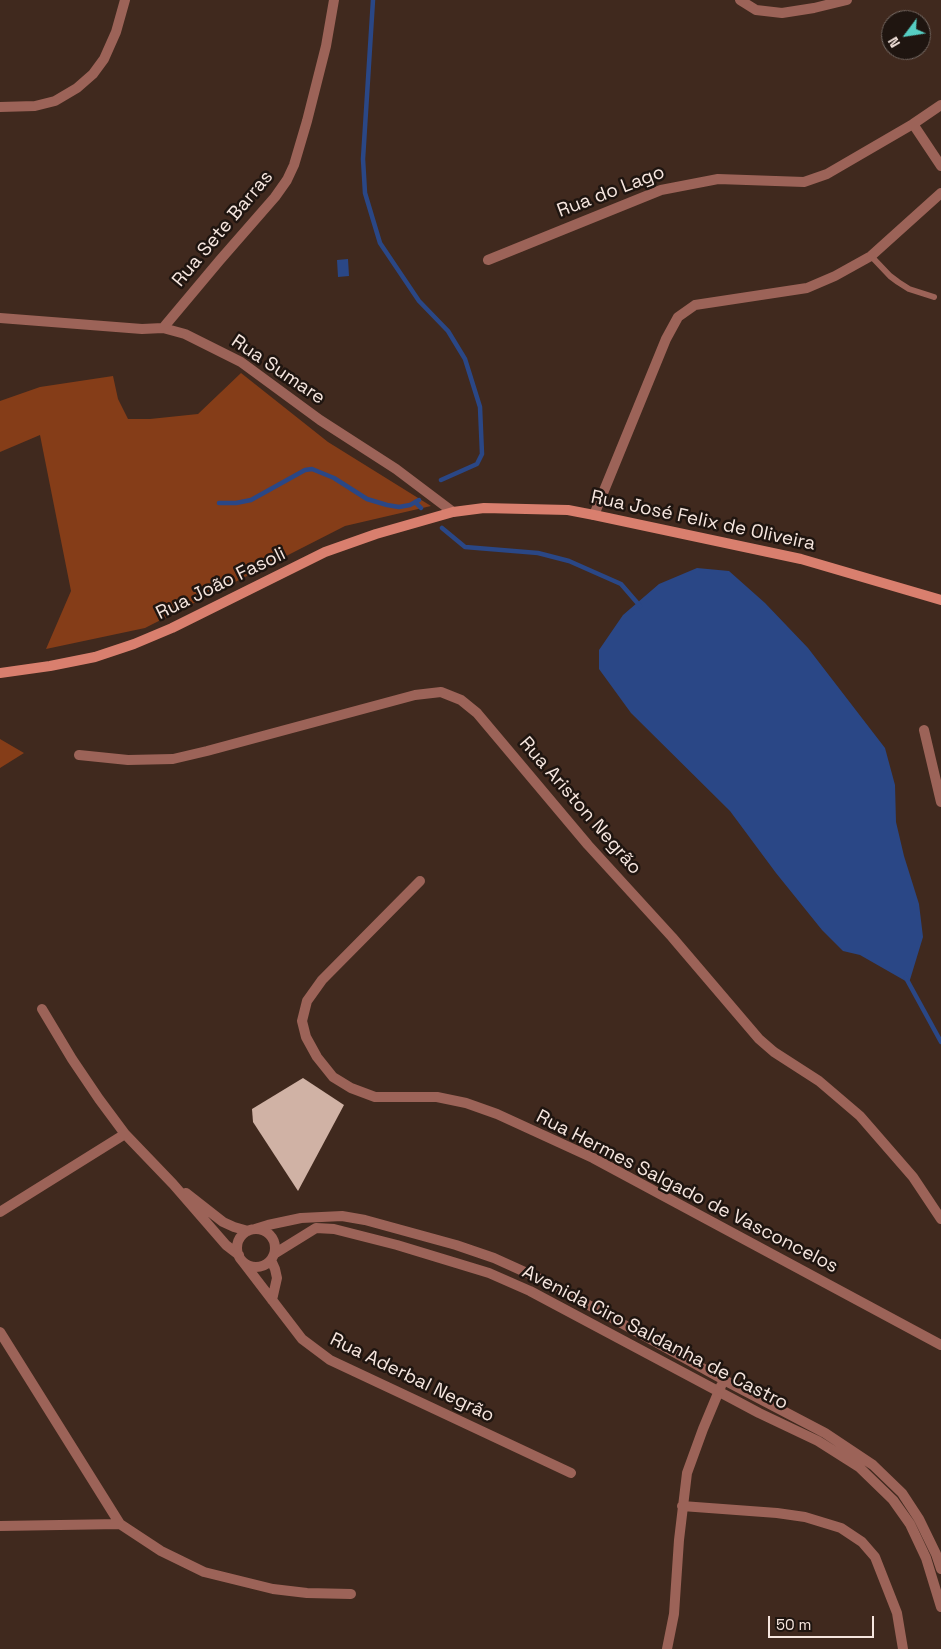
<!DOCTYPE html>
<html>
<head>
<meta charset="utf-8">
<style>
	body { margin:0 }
	#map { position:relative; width:941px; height:1649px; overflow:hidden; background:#40291e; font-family:"Space Grotesk",sans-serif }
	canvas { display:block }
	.north { position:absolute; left:881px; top:10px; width:50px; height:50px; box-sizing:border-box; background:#1f1510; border:1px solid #756963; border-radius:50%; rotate:239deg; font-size:14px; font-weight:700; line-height:20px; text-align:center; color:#f6e6df }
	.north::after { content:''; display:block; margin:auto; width:18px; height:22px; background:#56cec3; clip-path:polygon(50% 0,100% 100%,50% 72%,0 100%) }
	.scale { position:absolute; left:768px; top:1616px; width:106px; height:22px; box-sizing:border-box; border:2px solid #f6e6df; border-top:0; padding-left:6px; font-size:15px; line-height:18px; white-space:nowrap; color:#f6e6df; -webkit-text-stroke:4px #1f1510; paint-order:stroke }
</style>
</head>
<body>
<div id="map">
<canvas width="941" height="1649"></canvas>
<div class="north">N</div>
<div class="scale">50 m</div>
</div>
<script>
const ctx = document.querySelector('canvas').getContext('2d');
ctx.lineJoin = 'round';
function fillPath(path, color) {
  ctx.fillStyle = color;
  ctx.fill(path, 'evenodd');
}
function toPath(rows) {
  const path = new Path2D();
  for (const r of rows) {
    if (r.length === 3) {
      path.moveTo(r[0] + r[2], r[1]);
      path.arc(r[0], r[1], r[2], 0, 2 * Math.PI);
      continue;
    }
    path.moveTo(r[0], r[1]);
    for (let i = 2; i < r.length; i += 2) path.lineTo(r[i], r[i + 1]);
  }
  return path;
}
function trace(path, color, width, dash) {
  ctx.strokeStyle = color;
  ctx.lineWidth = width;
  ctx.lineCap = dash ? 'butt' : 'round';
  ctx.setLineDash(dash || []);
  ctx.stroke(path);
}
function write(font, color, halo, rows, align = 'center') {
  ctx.font = font + ' "Space Grotesk",sans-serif';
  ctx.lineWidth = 5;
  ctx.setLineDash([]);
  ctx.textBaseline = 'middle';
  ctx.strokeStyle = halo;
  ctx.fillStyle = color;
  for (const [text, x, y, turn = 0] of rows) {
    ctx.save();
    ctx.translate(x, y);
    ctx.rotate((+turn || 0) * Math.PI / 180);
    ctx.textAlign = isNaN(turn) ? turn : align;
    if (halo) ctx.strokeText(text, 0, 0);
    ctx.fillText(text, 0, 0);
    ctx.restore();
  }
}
fillPath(toPath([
	[241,373,328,442,431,506,345,526,145,628,46,649,71,591,40,435,0,452,0,401,40,387,113,376,118,399,128,419,150,419,198,414],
	[0,739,24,753,0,768]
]), '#853d18');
fillPath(toPath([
	[348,259,349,276,338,277,337,260],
	[697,568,729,571,765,603,808,648,885,748,895,785,896,822,904,856,919,904,923,937,909,983,860,955,843,951,822,930,776,873,730,811,631,713,599,669,599,650,623,615,659,584]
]), '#2a4786');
trace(toPath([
	[373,0,363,159,365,193,380,243,419,301,448,331,465,359,480,407,482,454,477,464,441,480],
	[415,502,421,508],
	[219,503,236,503,251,500,305,470,312,469,334,478,367,499,387,505,399,507,410,505,419,500],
	[442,528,465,547,538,553,569,561,621,584,640,606],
	[906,978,941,1042]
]), '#2a4786', 4.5);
fillPath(toPath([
	[303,1078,344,1105,298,1191,253,1122,252,1109]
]), '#d0b2a5');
trace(toPath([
	[871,256,890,276,898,282,909,289,934,297]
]), '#9c6358', 6);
trace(toPath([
	[740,0,756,10,782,13,814,8,847,0],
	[0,107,35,106,55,101,77,88,93,74,104,59,116,32,125,0],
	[913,124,941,166],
	[488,260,661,190,718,179,804,182,827,174,913,124,941,105],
	[0,318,142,329,163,328,185,334,241,362,320,420,396,469,453,512],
	[163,328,220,260,275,197,287,180,294,165,307,121,326,46,334,0],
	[594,515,666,339,678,317,695,305,807,288,835,276,871,256,941,193],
	[924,730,941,802],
	[79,755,128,760,173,759,207,751,415,695,441,692,461,700,477,713,588,845,672,937,759,1039,774,1052,819,1081,860,1116,913,1177,941,1219],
	[420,881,322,980,307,1001,302,1021,306,1037,317,1057,333,1077,351,1088,375,1097,437,1097,466,1103,497,1114,593,1158,941,1345],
	[42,1009,72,1059,99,1099,125,1134,173,1184,226,1245,239,1255],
	[186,1193,223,1222,234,1227,248,1231],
	[0,1212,125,1134],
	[255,1229,268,1225,301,1218,342,1216,365,1220,456,1245,494,1258,547,1282,724,1380,825,1433,873,1465,902,1493,919,1519,936,1554,941,1569],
	[256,1248,19],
	[274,1254,316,1228,334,1229,397,1245,489,1273,530,1291,759,1413,818,1441,859,1467,893,1500,910,1524,926,1558,941,1607],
	[271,1260,275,1269,277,1278,272,1300],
	[243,1262,302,1339,330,1360,571,1473],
	[0,1332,120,1524,161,1551,204,1572,273,1589,307,1593,351,1594],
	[682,1506,777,1513,805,1517,841,1528,862,1542,875,1557,897,1613,903,1649],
	[0,1526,120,1524],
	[667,1649,674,1614,679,1540,687,1473,703,1429,721,1386]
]), '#9c6358', 10);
trace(toPath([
	[0,673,50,666,95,657,134,644,172,628,325,552,376,534,453,512,484,508,568,510,594,515,801,559,941,600]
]), '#d97f6e', 10);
write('19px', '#f6e6df', '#1f1510', [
	["Rua do Lago",611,192,-21],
	["Rua Sete Barras",223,229,-50],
	["Rua Sumare",278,370,34],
	["Rua José Felix de Oliveira",703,521,12],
	["Rua João Fasoli",221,584,-26],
	["Rua Ariston Negrão",580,806,49],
	["Rua Hermes Salgado de Vasconcelos",687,1192,27],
	["Avenida Ciro Saldanha de Castro",655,1338,27],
	["Rua Aderbal Negrão",412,1378,26]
]);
</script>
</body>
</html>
